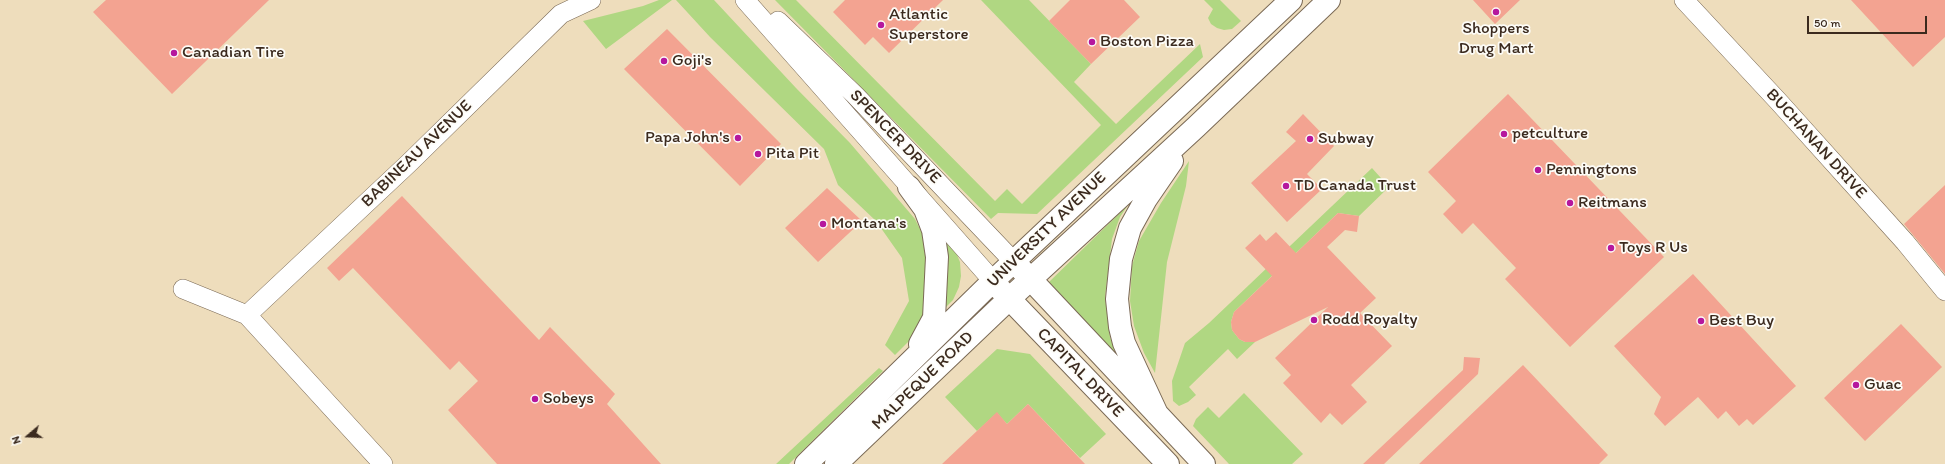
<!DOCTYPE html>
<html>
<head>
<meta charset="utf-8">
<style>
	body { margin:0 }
	#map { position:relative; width:1945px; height:464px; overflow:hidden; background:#eeddbc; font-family:Itim,sans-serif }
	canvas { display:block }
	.north { position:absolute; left:8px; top:416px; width:40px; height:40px; -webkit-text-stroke:3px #fdfcf7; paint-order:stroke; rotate:251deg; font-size:11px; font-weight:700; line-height:16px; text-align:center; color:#3b2a1e }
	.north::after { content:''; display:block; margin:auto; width:14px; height:18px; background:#3b2a1e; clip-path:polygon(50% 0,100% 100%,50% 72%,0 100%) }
	.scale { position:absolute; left:1807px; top:16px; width:120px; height:18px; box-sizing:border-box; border:2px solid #3b2a1e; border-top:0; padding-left:5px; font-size:12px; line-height:14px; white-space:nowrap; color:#3b2a1e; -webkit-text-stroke:3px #fdfcf7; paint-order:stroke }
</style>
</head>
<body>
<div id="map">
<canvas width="1945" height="464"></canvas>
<div class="north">N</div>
<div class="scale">50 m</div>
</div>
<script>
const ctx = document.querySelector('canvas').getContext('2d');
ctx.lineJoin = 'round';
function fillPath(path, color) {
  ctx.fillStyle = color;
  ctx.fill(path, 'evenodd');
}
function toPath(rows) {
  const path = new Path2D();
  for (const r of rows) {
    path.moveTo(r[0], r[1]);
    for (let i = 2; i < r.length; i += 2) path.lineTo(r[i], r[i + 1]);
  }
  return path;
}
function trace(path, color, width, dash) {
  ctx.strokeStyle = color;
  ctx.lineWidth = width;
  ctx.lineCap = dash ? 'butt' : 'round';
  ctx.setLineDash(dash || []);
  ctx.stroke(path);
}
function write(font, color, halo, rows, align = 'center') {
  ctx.font = font + ' Itim,sans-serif';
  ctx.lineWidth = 3.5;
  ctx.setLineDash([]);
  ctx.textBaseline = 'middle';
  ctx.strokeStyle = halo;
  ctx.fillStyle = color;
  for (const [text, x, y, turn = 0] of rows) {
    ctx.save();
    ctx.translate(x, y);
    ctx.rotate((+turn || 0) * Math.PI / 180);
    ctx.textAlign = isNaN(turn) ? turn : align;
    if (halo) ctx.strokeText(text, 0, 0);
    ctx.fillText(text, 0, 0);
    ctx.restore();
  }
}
fillPath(toPath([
	[659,0,672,0,606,49,583,21,643,6],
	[676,0,714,0,796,88,850,143,915,219,922,233,925,255,925,317,918,332,895,355,885,345,909,301,902,258,876,221,838,185,824,149,710,37],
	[775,0,796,0,995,201,1007,189,1022,204,1101,125,981,0,1029,0,1091,64,1074,82,1116,124,1200,44,1203,57,1037,214,998,213,991,219],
	[1204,0,1220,0,1241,21,1232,29,1224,30,1217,28,1211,24,1208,18,1213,9],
	[1189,161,1186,186,1167,262,1155,373,1144,353,1134,326,1130,301,1132,266,1139,241,1161,203],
	[1372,168,1389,187,1359,216,1338,213,1234,312,1231,322,1232,330,1239,339,1245,342,1255,342,1237,359,1228,349,1189,387,1196,395,1188,402,1179,406,1173,401,1172,381,1185,343,1209,323],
	[1128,205,1120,217,1112,239,1105,297,1110,337,1117,357,1049,282],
	[937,228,955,250,960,262,961,276,959,287,953,300,945,308],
	[997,349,1030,354,1106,434,1080,458,1028,404,1007,424,997,413,977,431,945,397],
	[879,368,883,371,789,464,776,464],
	[1244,393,1303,454,1292,464,1229,464,1193,426,1196,419,1208,407,1219,418]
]), '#b0d782');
fillPath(toPath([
	[106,0,269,0,172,94,93,12],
	[845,0,943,0,889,53,873,37,865,45,833,12],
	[1070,0,1124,0,1140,17,1091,64,1049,21],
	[1473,0,1520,0,1495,24],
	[1851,0,1945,0,1945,37,1913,67],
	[667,29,781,144,740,186,624,69],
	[1508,94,1664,257,1570,347,1505,279,1516,268,1473,223,1462,234,1443,214,1456,201,1428,172],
	[1303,114,1334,146,1307,174,1322,189,1287,222,1251,183,1296,141,1286,132],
	[1945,185,1945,274,1904,224],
	[827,188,862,221,818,262,785,228],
	[402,196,539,340,550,327,615,394,607,404,661,464,497,464,448,410,478,381,459,361,450,370,353,268,339,281,327,268],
	[1338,213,1359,216,1357,232,1345,230,1327,247,1376,298,1360,313,1392,346,1351,385,1367,402,1342,425,1330,413,1321,423,1283,383,1291,375,1275,358,1328,307,1255,342,1245,342,1239,339,1232,330,1231,322,1234,312,1272,276,1245,248,1260,234,1266,241,1276,232,1296,253],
	[1693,274,1796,386,1753,425,1747,419,1739,426,1726,411,1718,419,1698,397,1665,426,1654,414,1661,397,1614,346],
	[1901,324,1942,367,1865,441,1824,398],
	[1464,357,1480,358,1478,374,1384,464,1363,464,1463,370],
	[1523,365,1608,455,1599,464,1419,464],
	[1028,404,1085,464,942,464,997,412,1007,424]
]), '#f3a391');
const minor = toPath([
	[745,0,993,281],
	[1684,0,1778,101,1905,242,1945,291],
	[778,21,855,95,1013,261],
	[183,289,247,315,383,464],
	[247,315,409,163,561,14,591,0]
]);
const primary = toPath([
	[909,187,925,209,933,230,937,257,934,318,920,344],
	[1020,268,1204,464],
	[1000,289,1168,464],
	[1157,414,1124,343,1120,327,1117,299,1121,259,1130,228,1146,199,1172,161],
	[806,464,993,281,1291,0],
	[836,464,1009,299,1196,127,1329,0]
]);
trace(minor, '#7a6955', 20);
trace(primary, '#7a6955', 24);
trace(minor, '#fff', 19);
trace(primary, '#fff', 22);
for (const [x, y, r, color] of [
	[1496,12,4,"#b5179e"],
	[881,25,4,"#b5179e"],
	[1092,42,4,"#b5179e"],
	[174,53,4,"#b5179e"],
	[664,61,4,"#b5179e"],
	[1504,134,4,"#b5179e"],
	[738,138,4,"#b5179e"],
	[1310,139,4,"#b5179e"],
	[758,154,4,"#b5179e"],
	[1538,170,4,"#b5179e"],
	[1286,186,4,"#b5179e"],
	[1570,203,4,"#b5179e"],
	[823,224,4,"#b5179e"],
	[1611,248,4,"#b5179e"],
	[1314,320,4,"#b5179e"],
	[1701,321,4,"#b5179e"],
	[1856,385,4,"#b5179e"],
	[535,399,4,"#b5179e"]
]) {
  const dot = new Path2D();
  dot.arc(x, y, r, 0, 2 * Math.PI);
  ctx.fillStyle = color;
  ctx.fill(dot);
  trace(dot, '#fdfcf7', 1.5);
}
write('17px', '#3b2a1e', '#fdfcf7', [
	["Atlantic",889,15],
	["Superstore",889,35],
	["Shoppers",1496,29,"center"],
	["Drug Mart",1496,49,"center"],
	["Boston Pizza",1100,42],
	["Canadian Tire",182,53],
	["Goji's",672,61],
	["petculture",1512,134],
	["Papa John's",730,138,"right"],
	["Subway",1318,139],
	["Pita Pit",766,154],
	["Penningtons",1546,170],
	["TD Canada Trust",1294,186],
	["Reitmans",1578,203],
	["Montana's",831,224],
	["Toys R Us",1619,248],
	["Rodd Royalty",1322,320],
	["Best Buy",1709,321],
	["Guac",1864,385],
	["Sobeys",543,399]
], 'left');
write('17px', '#3b2a1e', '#fdfcf7', [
	["SPENCER DRIVE",895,137,46],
	["BUCHANAN DRIVE",1816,144,48],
	["BABINEAU AVENUE",417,154,-44],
	["UNIVERSITY AVENUE",1047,230,-44],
	["CAPITAL DRIVE",1080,373,46],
	["MALPEQUE ROAD",923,381,-44]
]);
</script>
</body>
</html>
